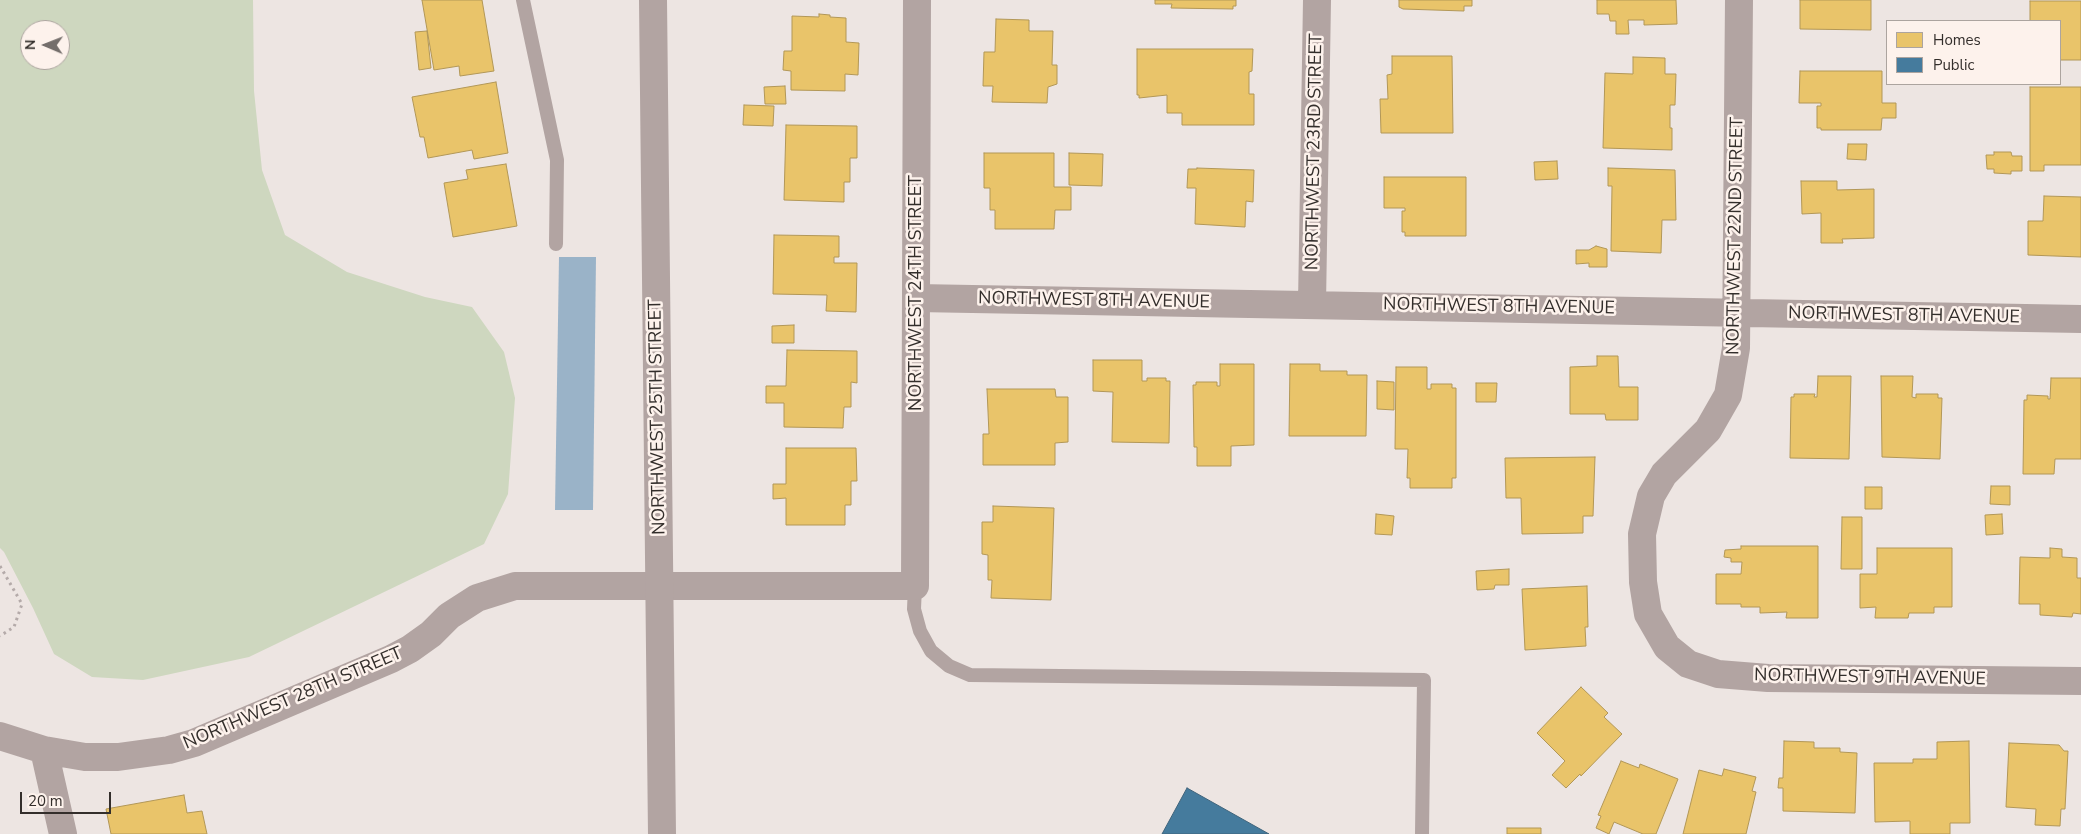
<!DOCTYPE html>
<html>
<head>
<meta charset="utf-8">
<style>
	body { margin:0 }
	#map { position:relative; width:2081px; height:834px; overflow:hidden; background:#ede5e2; font-family:"Nunito Sans",sans-serif }
	canvas { display:block }
	.legend { position:absolute; left:1886px; top:20px; width:175px; height:65px; box-sizing:border-box; background:#fdf2ec; border:1px solid #aca49f; margin:0; padding:6px 9px; list-style:none; font-size:15px; color:#332e2b }
	.legend li { display:flex; align-items:center; gap:10px; height:25px }
	.legend b { width:25px; border:1px solid #aca49f }
	.north { position:absolute; left:20px; top:20px; width:50px; height:50px; box-sizing:border-box; background:#fdf2ec; border:1px solid #aca49f; border-radius:50%; rotate:271deg; font-size:14px; font-weight:700; line-height:20px; text-align:center; color:#332e2b }
	.north::after { content:''; display:block; margin:auto; width:18px; height:22px; background:#746e6b; clip-path:polygon(50% 0,100% 100%,50% 72%,0 100%) }
	.scale { position:absolute; left:20px; top:792px; width:91px; height:22px; box-sizing:border-box; border:2px solid #332e2b; border-top:0; padding-left:6px; font-size:15px; line-height:18px; white-space:nowrap; color:#332e2b; -webkit-text-stroke:4px #fdf2ec; paint-order:stroke }
</style>
</head>
<body>
<div id="map">
<canvas width="2081" height="834"></canvas>
<ul class="legend">
<li><b style="height:14px;background:#e9c46a"></b>Homes</li>
<li><b style="height:14px;background:#457b9d"></b>Public</li>
</ul>
<div class="north">N</div>
<div class="scale">20 m</div>
</div>
<script>
const ctx = document.querySelector('canvas').getContext('2d');
ctx.lineJoin = 'round';
function fillPath(path, color) {
  ctx.fillStyle = color;
  ctx.fill(path, 'evenodd');
}
function toPath(rows) {
  const path = new Path2D();
  for (const r of rows) {
    path.moveTo(r[0], r[1]);
    for (let i = 2; i < r.length; i += 2) path.lineTo(r[i], r[i + 1]);
  }
  return path;
}
function trace(path, color, width, dash) {
  ctx.strokeStyle = color;
  ctx.lineWidth = width;
  ctx.lineCap = dash ? 'butt' : 'round';
  ctx.setLineDash(dash || []);
  ctx.stroke(path);
}
function write(font, color, halo, rows, align = 'center') {
  ctx.font = font + ' "Nunito Sans",sans-serif';
  ctx.lineWidth = 5;
  ctx.setLineDash([]);
  ctx.textBaseline = 'middle';
  ctx.strokeStyle = halo;
  ctx.fillStyle = color;
  for (const [text, x, y, turn = 0] of rows) {
    ctx.save();
    ctx.translate(x, y);
    ctx.rotate((+turn || 0) * Math.PI / 180);
    ctx.textAlign = isNaN(turn) ? turn : align;
    if (halo) ctx.strokeText(text, 0, 0);
    ctx.fillText(text, 0, 0);
    ctx.restore();
  }
}
fillPath(toPath([
	[0,0,253,0,254,91,262,170,285,235,347,272,425,297,472,307,504,352,515,398,508,494,484,544,249,657,143,680,92,677,54,654,33,608,4,552,0,548],
	[30,30,60,30,60,60,30,60]
]), '#ced7bf');
fillPath(toPath([
	[559,257,596,257,593,510,555,510]
]), '#9ab3c8');
const homes = toPath([
	[422,0,482,0,494,71,460,76,459,66,434,70,422,0],
	[1155,0,1236,0,1236,6,1233,6,1233,9,1171,8,1172,4,1155,4,1155,0],
	[1399,0,1472,0,1472,6,1464,6,1464,11,1403,9,1399,7,1399,0],
	[1597,0,1676,0,1677,24,1644,25,1644,20,1628,20,1629,34,1616,34,1616,21,1610,21,1609,14,1597,14,1597,0],
	[1800,0,1871,0,1871,30,1800,29,1800,0],
	[2030,1,2081,1,2081,60,2060,60,2060,21,2030,21,2030,1],
	[819,14,830,15,830,17,846,18,846,42,859,43,858,75,845,74,845,91,791,90,791,71,783,70,784,51,792,51,792,16,819,17,819,14],
	[996,19,1029,20,1029,31,1053,31,1052,65,1057,65,1057,84,1048,87,1047,103,992,102,993,86,983,86,984,52,995,52,996,19],
	[427,31,431,68,419,70,415,32,427,31],
	[1137,49,1253,49,1252,71,1249,72,1249,94,1254,94,1254,125,1182,125,1182,113,1167,113,1167,95,1139,98,1139,95,1137,95,1137,49],
	[1392,56,1452,56,1453,133,1381,133,1380,99,1388,99,1387,75,1392,74,1392,56],
	[1633,57,1665,58,1665,74,1676,74,1675,105,1670,105,1670,128,1672,128,1672,150,1603,148,1605,73,1633,74,1633,57],
	[1800,71,1882,71,1882,103,1896,103,1896,118,1882,118,1881,130,1821,130,1821,128,1817,128,1817,106,1821,106,1821,103,1799,103,1800,71],
	[496,82,508,153,474,159,472,150,428,158,424,137,420,137,412,97,496,82],
	[785,86,786,104,765,104,764,87,785,86],
	[2030,87,2081,87,2081,165,2044,165,2044,171,2030,171,2030,87],
	[744,105,774,106,773,126,743,125,744,105],
	[786,125,857,126,857,158,850,158,850,182,844,182,844,202,784,200,786,125],
	[1848,144,1867,144,1866,160,1847,159,1848,144],
	[1994,152,2011,152,2012,156,2022,156,2022,171,2011,171,2011,174,1994,173,1994,169,1987,169,1986,155,1994,155,1994,152],
	[984,153,1054,153,1054,187,1071,187,1071,210,1055,210,1054,229,995,229,995,210,990,210,990,188,984,188,984,153],
	[1069,153,1103,154,1102,186,1069,185,1069,153],
	[1557,161,1558,179,1535,180,1534,162,1557,161],
	[506,164,517,226,453,237,444,183,468,179,466,170,506,164],
	[1197,168,1254,170,1253,202,1246,201,1245,227,1195,224,1196,188,1187,188,1188,169,1197,169,1197,168],
	[1608,168,1675,170,1676,220,1662,220,1661,253,1611,251,1612,186,1608,186,1608,168],
	[1384,177,1466,177,1466,236,1405,236,1405,232,1402,232,1402,211,1405,211,1405,208,1384,208,1384,177],
	[1801,181,1837,181,1837,190,1874,189,1874,238,1842,239,1843,243,1821,243,1821,213,1802,214,1801,181],
	[2044,196,2081,197,2081,257,2028,255,2028,221,2043,221,2044,196],
	[774,235,839,236,839,257,834,257,834,263,857,263,856,312,826,311,827,295,773,294,774,235],
	[1596,246,1607,249,1607,267,1589,267,1589,263,1576,264,1576,250,1589,250,1596,246],
	[794,325,794,343,772,343,772,326,794,325],
	[787,350,857,351,857,383,851,382,851,407,844,407,843,428,784,427,784,403,766,403,766,386,786,386,787,350],
	[1597,356,1618,356,1619,387,1638,387,1638,420,1606,420,1605,414,1570,414,1570,367,1597,366,1597,356],
	[1093,360,1142,360,1142,381,1147,381,1147,378,1166,378,1166,381,1170,381,1169,443,1112,442,1113,392,1093,391,1093,360],
	[1220,364,1254,364,1254,445,1231,446,1231,466,1197,466,1197,447,1194,447,1193,385,1196,385,1196,382,1217,382,1217,386,1220,386,1220,364],
	[1290,364,1320,364,1320,371,1347,371,1347,375,1367,375,1366,436,1289,436,1290,364],
	[1396,367,1427,367,1427,389,1431,389,1431,384,1452,384,1452,388,1456,388,1456,478,1452,478,1452,488,1410,488,1410,478,1407,478,1408,449,1395,449,1396,367],
	[1818,376,1851,376,1849,459,1790,458,1791,397,1794,397,1794,394,1815,394,1814,397,1817,397,1818,376],
	[1881,376,1913,376,1912,397,1916,398,1916,394,1938,394,1938,398,1942,398,1940,459,1882,457,1881,376],
	[2051,378,2081,378,2081,459,2055,459,2054,474,2023,474,2024,400,2027,400,2027,395,2048,396,2048,399,2050,399,2051,378],
	[1377,381,1394,382,1394,410,1377,409,1377,381],
	[1476,383,1497,383,1496,402,1476,402,1476,383],
	[987,389,1055,389,1056,397,1068,397,1068,442,1055,443,1055,465,983,465,983,434,989,434,987,389],
	[786,448,856,448,857,481,851,481,851,505,845,505,845,525,786,525,786,498,773,499,773,484,786,484,786,448],
	[1595,457,1593,516,1583,516,1583,533,1522,534,1521,498,1506,498,1505,458,1595,457],
	[1991,486,2010,486,2010,505,1990,504,1991,486],
	[1865,487,1882,487,1882,509,1865,509,1865,487],
	[993,506,1054,508,1051,600,991,598,992,580,988,580,988,555,982,554,982,522,993,522,993,506],
	[1376,514,1394,516,1392,535,1375,534,1376,514],
	[2002,514,2003,534,1986,535,1985,515,2002,514],
	[1842,517,1862,517,1862,569,1841,569,1842,517],
	[1741,546,1818,546,1818,618,1786,618,1787,612,1760,613,1760,607,1741,607,1741,604,1716,604,1716,574,1741,574,1742,562,1731,562,1731,558,1724,557,1725,550,1741,549,1741,546],
	[1877,548,1952,548,1952,607,1934,607,1934,613,1909,613,1908,618,1875,618,1876,607,1860,608,1860,574,1877,574,1877,548],
	[2050,548,2062,549,2062,557,2077,558,2077,578,2081,578,2081,614,2073,613,2072,617,2040,615,2040,604,2019,604,2020,557,2050,558,2050,548],
	[1509,569,1509,585,1495,585,1494,589,1477,590,1476,571,1509,569],
	[1587,586,1588,627,1585,627,1586,646,1525,650,1522,589,1587,586],
	[1581,687,1608,713,1604,717,1622,734,1581,776,1580,774,1566,788,1552,775,1565,761,1537,733,1581,687],
	[1784,741,1814,742,1814,748,1840,748,1840,752,1857,753,1855,813,1783,811,1783,788,1778,788,1779,778,1783,778,1784,741],
	[1969,741,1970,823,1950,823,1950,834,1910,834,1910,821,1875,822,1874,763,1913,763,1913,759,1937,759,1937,742,1969,741],
	[2009,743,2059,745,2064,751,2068,751,2065,809,2061,809,2060,826,2035,825,2036,809,2006,807,2009,743],
	[1621,761,1639,768,1640,764,1678,779,1656,834,1643,834,1614,822,1609,834,1596,828,1601,816,1598,815,1621,761],
	[1724,769,1756,777,1752,791,1756,792,1746,834,1683,834,1699,770,1722,776,1724,769],
	[184,795,187,813,202,811,207,834,111,834,106,809,184,795],
	[1507,828,1541,828,1541,834,1507,834,1507,828]
]);
fillPath(homes, '#e9c46a');
trace(homes, '#b29757', 1);
const public = toPath([
	[1187,788,1269,834,1162,834,1187,788]
]);
fillPath(public, '#457b9d');
trace(public, '#40647b', 1);
trace(toPath([
	[0,566,22,604,14,627,0,636]
]), '#b4aaa9', 3, [2.5, 4]);
trace(toPath([
	[523,0,557,160,556,244],
	[915,586,914,609,920,631,931,651,949,666,970,675,1424,680,1422,834]
]), '#b2a4a2', 14);
trace(toPath([
	[1739,0,1736,348,1728,395,1708,430,1664,474,1651,496,1642,534,1643,582,1648,614,1667,647,1688,664,1718,674,1768,678,2081,681],
	[917,298,2081,319],
	[1312,304,1317,0],
	[0,736,44,750,85,757,118,757,169,750,194,743,391,659,410,649,431,634,449,616,477,598,515,586,915,586,917,0],
	[44,750,63,834]
]), '#b2a4a2', 28);
trace(toPath([
	[653,0,662,834]
]), '#b2a4a2', 28);
write('18px', '#332e2b', '#fdf2ec', [
	["NORTHWEST 23RD STREET",1315,152,-89],
	["NORTHWEST 22ND STREET",1736,236,-89],
	["NORTHWEST 24TH STREET",917,293,-90],
	["NORTHWEST 8TH AVENUE",1094,301,1],
	["NORTHWEST 8TH AVENUE",1499,307,1],
	["NORTHWEST 8TH AVENUE",1904,316,1],
	["NORTHWEST 25TH STREET",658,417,-91],
	["NORTHWEST 9TH AVENUE",1870,678,1],
	["NORTHWEST 28TH STREET",293,699,-23]
]);
</script>
</body>
</html>
